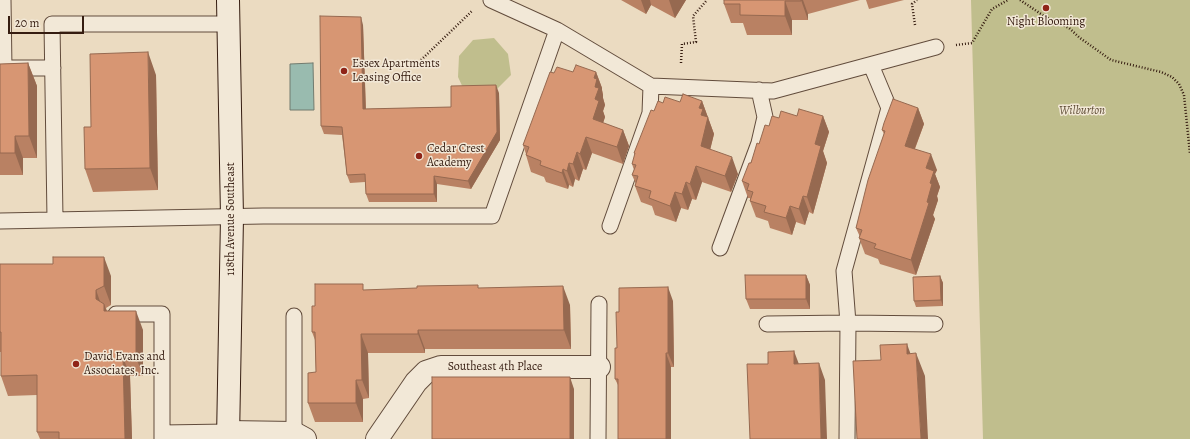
<!DOCTYPE html>
<html>
<head>
<meta charset="utf-8">
<style>
	body { margin:0 }
	#map { position:relative; width:1190px; height:439px; overflow:hidden; background:#ebdbc1; font-family:Alegreya,serif }
	canvas { display:block }
	.scale { position:absolute; left:8px; top:16px; width:76px; height:18px; box-sizing:border-box; border:2px solid #351c10; border-top:0; padding-left:5px; font-size:12px; line-height:14px; white-space:nowrap; color:#351c10; -webkit-text-stroke:3px #f2e8d7; paint-order:stroke }
</style>
</head>
<body>
<div id="map">
<canvas width="1190" height="439"></canvas>
<div class="scale">20 m</div>
</div>
<script>
const ctx = document.querySelector('canvas').getContext('2d');
ctx.lineJoin = 'round';
function fillPath(path, color) {
  ctx.fillStyle = color;
  ctx.fill(path, 'evenodd');
}
function toPath(rows) {
  const path = new Path2D();
  for (const r of rows) {
    path.moveTo(r[0], r[1]);
    for (let i = 2; i < r.length; i += 2) path.lineTo(r[i], r[i + 1]);
  }
  return path;
}
function trace(path, color, width, dash) {
  ctx.strokeStyle = color;
  ctx.lineWidth = width;
  ctx.lineCap = dash ? 'butt' : 'round';
  ctx.setLineDash(dash || []);
  ctx.stroke(path);
}
function write(font, color, halo, rows, align = 'center') {
  ctx.font = font + ' Alegreya,serif';
  ctx.lineWidth = 3;
  ctx.setLineDash([]);
  ctx.textBaseline = 'middle';
  ctx.strokeStyle = halo;
  ctx.fillStyle = color;
  for (const [text, x, y, turn = 0] of rows) {
    ctx.save();
    ctx.translate(x, y);
    ctx.rotate((+turn || 0) * Math.PI / 180);
    ctx.textAlign = isNaN(turn) ? turn : align;
    if (halo) ctx.strokeText(text, 0, 0);
    ctx.fillText(text, 0, 0);
    ctx.restore();
  }
}
fillPath(toPath([
	[971,0,1190,0,1190,439,983,439],
	[494,38,508,54,511,75,495,91,465,92,458,77,459,56,473,40]
]), '#c0be8d');
const water = toPath([
	[313,63,314,110,290,110,290,64,313,63]
]);
fillPath(water, '#99bbaf');
trace(water, '#717b6f', 1);
const lane = toPath([
	[3,0,4,68],
	[491,0,557,30,651,86,773,91,936,47],
	[10,68,53,68],
	[55,219,52,24,228,24],
	[0,221,263,216,492,216,557,30],
	[610,226,650,113,651,86],
	[720,248,759,143,765,117,759,90],
	[116,314,162,314,162,439],
	[294,316,294,433],
	[767,324,848,323,844,271,889,108,871,65],
	[162,433,228,432],
	[598,439,599,304],
	[847,439,848,323,935,324]
]);
const street = toPath([
	[228,432,294,433,305,439],
	[377,439,416,382,426,372,441,367,599,367]
]);
const secondary = toPath([
	[228,0,232,217,228,439]
]);
trace(lane, '#624c3c', 17);
trace(street, '#624c3c', 24);
trace(secondary, '#351c10', 24);
trace(toPath([
	[1020,0,1047,18,1069,28,1080,38,1111,60,1161,72,1172,77,1179,84,1184,95,1190,154],
	[915,25,912,4,917,0],
	[956,45,972,43,992,9,1008,0],
	[421,60,472,11],
	[681,63,682,44,696,42,693,16,707,0]
]), '#351c10', 2.5, [1, 2]);
trace(lane, '#f2e8d7', 15);
trace(street, '#f2e8d7', 22);
trace(secondary, '#f2e8d7', 22);
fillPath(toPath([
	[621,0,686,0,675,18,651,5,646,14],
	[724,0,860,0,808,14,808,20,792,20,792,35,747,35,743,23,731,23,724,4],
	[866,0,904,0,869,9],
	[363,25,366,109,451,107,499,93,500,140,471,189,437,184,437,202,369,202,366,194,365,182,350,183,347,175,342,135,324,134,321,126],
	[28,63,37,86,37,158,23,158,23,175,0,175,0,64],
	[573,72,596,72,602,88,602,90,603,95,603,98,605,105,603,111,605,117,603,123,623,130,629,146,623,164,592,153,586,170,583,169,579,181,575,179,573,187,569,185,568,189,546,182,544,177,531,172,526,155,526,154,523,145,554,73],
	[156,75,158,190,93,192,85,169],
	[702,101,714,134,710,149,738,174,731,192,702,182,696,200,692,199,688,210,681,208,676,222,655,215,652,206,641,202,635,186,636,184,632,175,634,170,632,164,635,155,634,153,654,111,663,103],
	[918,108,924,124,915,149,937,170,935,174,940,187,937,196,938,200,933,215,935,219,916,275,880,264,878,259,865,254,859,238,860,237,856,228,884,134,882,130],
	[797,116,823,116,829,132,823,151,827,163,813,214,809,212,805,225,796,222,792,235,770,228,768,221,756,217,750,201,750,198,748,198,742,181,759,144,769,126,779,118],
	[0,264,111,276,111,305,106,308,107,311,143,330,143,376,130,376,132,439,40,439,37,432,37,395,8,396,1,376,1,352,0,352],
	[806,275,810,285,810,309,750,309,746,299],
	[940,276,943,283,943,306,916,307,914,301],
	[479,288,570,305,571,349,425,349,425,353,368,353,369,398,363,399,363,422,315,422,308,403,316,372,315,340,312,332,315,306,365,290],
	[673,301,674,367,671,367,671,439,618,439,618,385,615,379,619,312]
]), '#b98163');
fillPath(toPath([
	[641,0,650,0,651,5,646,14],
	[669,0,686,0,675,18],
	[801,0,803,0,808,14,808,20],
	[785,1,792,20,792,35,785,16],
	[361,17,363,25,366,117,363,109],
	[148,52,156,75,158,190,150,168],
	[28,63,37,86,37,158,29,136],
	[596,72,602,88,602,90,603,95,603,98,605,105,603,111,605,117,599,135,593,119,595,99,594,78],
	[496,85,499,93,500,140,471,189,468,181],
	[702,101,714,134,707,163,701,146,699,108],
	[918,108,924,124,910,161,905,146],
	[823,116,829,132,823,151,827,163,813,214,807,197,815,144],
	[623,130,629,146,623,164,617,147],
	[15,136,23,158,23,175,15,153],
	[586,137,592,153,586,170,580,154],
	[577,152,583,169,579,181,573,164],
	[931,154,937,170,935,174,940,187,937,196,938,200,933,215,935,219,916,275,911,260,927,202,930,183,926,168],
	[732,157,738,174,731,192,725,176],
	[569,163,575,179,573,187,567,171],
	[696,166,702,182,696,200,690,184],
	[563,169,569,185,568,189,562,173],
	[434,176,437,184,437,202,434,194],
	[686,182,692,199,688,210,682,194],
	[675,192,681,208,676,222,670,206],
	[803,196,809,212,805,225,799,209],
	[790,206,796,222,792,235,786,218],
	[104,257,111,276,111,305,104,286],
	[806,275,810,285,810,309,806,299],
	[940,276,943,283,943,306,941,300],
	[563,286,570,305,571,349,564,330],
	[668,287,673,301,674,367,668,353],
	[96,290,103,310,96,299],
	[104,304,111,323,104,311],
	[136,311,143,330,143,376,136,357],
	[418,330,425,349,425,353,418,334],
	[361,334,368,353,369,398,362,380],
	[907,344,915,366,907,354],
	[794,351,800,367,794,364],
	[666,353,671,367,671,439,666,439],
	[916,353,925,376,928,439,921,439],
	[123,357,130,376,132,439,125,439],
	[819,363,825,380,827,439,821,439],
	[570,377,574,389,574,439,570,439],
	[356,380,363,399,363,422,356,403]
]), '#966950');
const building = toPath([
	[724,0,801,0,801,1,785,1,785,16,740,15,740,4,724,4,724,0],
	[320,16,361,17,363,109,451,107,451,86,496,85,497,132,468,181,434,176,434,194,366,194,365,174,347,175,342,127,321,126,320,16],
	[148,52,150,168,85,169,84,127,91,127,90,54,148,52],
	[28,63,29,136,15,136,15,153,0,153,0,64,28,63],
	[576,65,596,72,594,78,597,79,595,87,599,88,595,99,599,101,593,119,623,130,617,147,586,137,580,154,577,152,573,164,569,163,567,171,563,169,562,173,540,165,541,161,526,155,529,147,523,145,550,72,554,73,557,67,573,72,576,65],
	[683,94,702,101,699,108,703,109,701,115,708,117,701,146,732,157,725,176,696,166,690,184,686,182,682,194,675,192,670,206,649,198,651,191,635,186,638,176,632,175,636,165,632,164,635,153,634,153,651,110,654,111,658,101,663,103,665,97,680,102,683,94],
	[893,99,918,108,905,146,931,154,926,168,934,171,930,183,932,184,927,202,929,203,911,260,874,248,876,244,859,238,862,230,856,228,868,180,885,131,882,130,884,123,893,99],
	[799,109,823,116,815,144,821,146,807,197,803,196,799,209,790,206,786,218,764,212,766,206,750,201,753,192,747,190,749,184,742,181,749,163,751,163,757,143,759,144,765,125,769,126,772,116,779,118,781,111,797,116,799,109],
	[53,257,104,257,104,286,96,290,96,299,104,304,104,311,136,311,136,357,123,357,125,439,59,439,59,432,37,432,37,375,1,376,1,332,0,332,0,264,53,264,53,257],
	[745,275,806,275,806,299,746,299,745,275],
	[940,276,941,300,914,301,913,277,940,276],
	[315,284,363,284,363,290,417,288,417,286,478,285,478,288,563,286,564,330,418,330,418,334,361,334,362,380,356,380,356,403,308,403,308,373,316,372,315,332,312,332,312,306,315,306,315,284],
	[668,287,668,353,666,353,666,439,618,439,618,379,615,379,615,348,617,348,616,312,619,312,619,288,668,287],
	[907,344,907,354,916,353,921,439,857,439,853,361,881,360,880,345,907,344],
	[794,351,794,364,819,363,821,439,750,439,747,364,768,364,768,352,794,351],
	[432,377,570,377,570,439,432,439,432,377]
]);
fillPath(building, '#d79673');
trace(building, '#966950', 1);
for (const [x, y, r, color] of [
	[1046,8,4,"#8f2418"],
	[344,71,4,"#8f2418"],
	[419,156,4,"#8f2418"],
	[76,364,4,"#8f2418"]
]) {
  const dot = new Path2D();
  dot.arc(x, y, r, 0, 2 * Math.PI);
  ctx.fillStyle = color;
  ctx.fill(dot);
  trace(dot, '#f2e8d7', 1.5);
}
write('12px', '#351c10', '#f2e8d7', [
	["Night Blooming",1046,22,"center"],
	["Essex Apartments",352,64],
	["Leasing Office",352,78],
	["Cedar Crest",427,149],
	["Academy",427,163],
	["David Evans and",84,357],
	["Associates, Inc.",84,371]
], 'left');
write('italic 12px', '#5f4d36', '#f2e8d7', [
	["Wilburton",1082,111]
]);
write('12px', '#351c10', '#f2e8d7', [
	["118th Avenue Southeast",231,219,-90],
	["Southeast 4th Place",495,367]
]);
</script>
</body>
</html>
